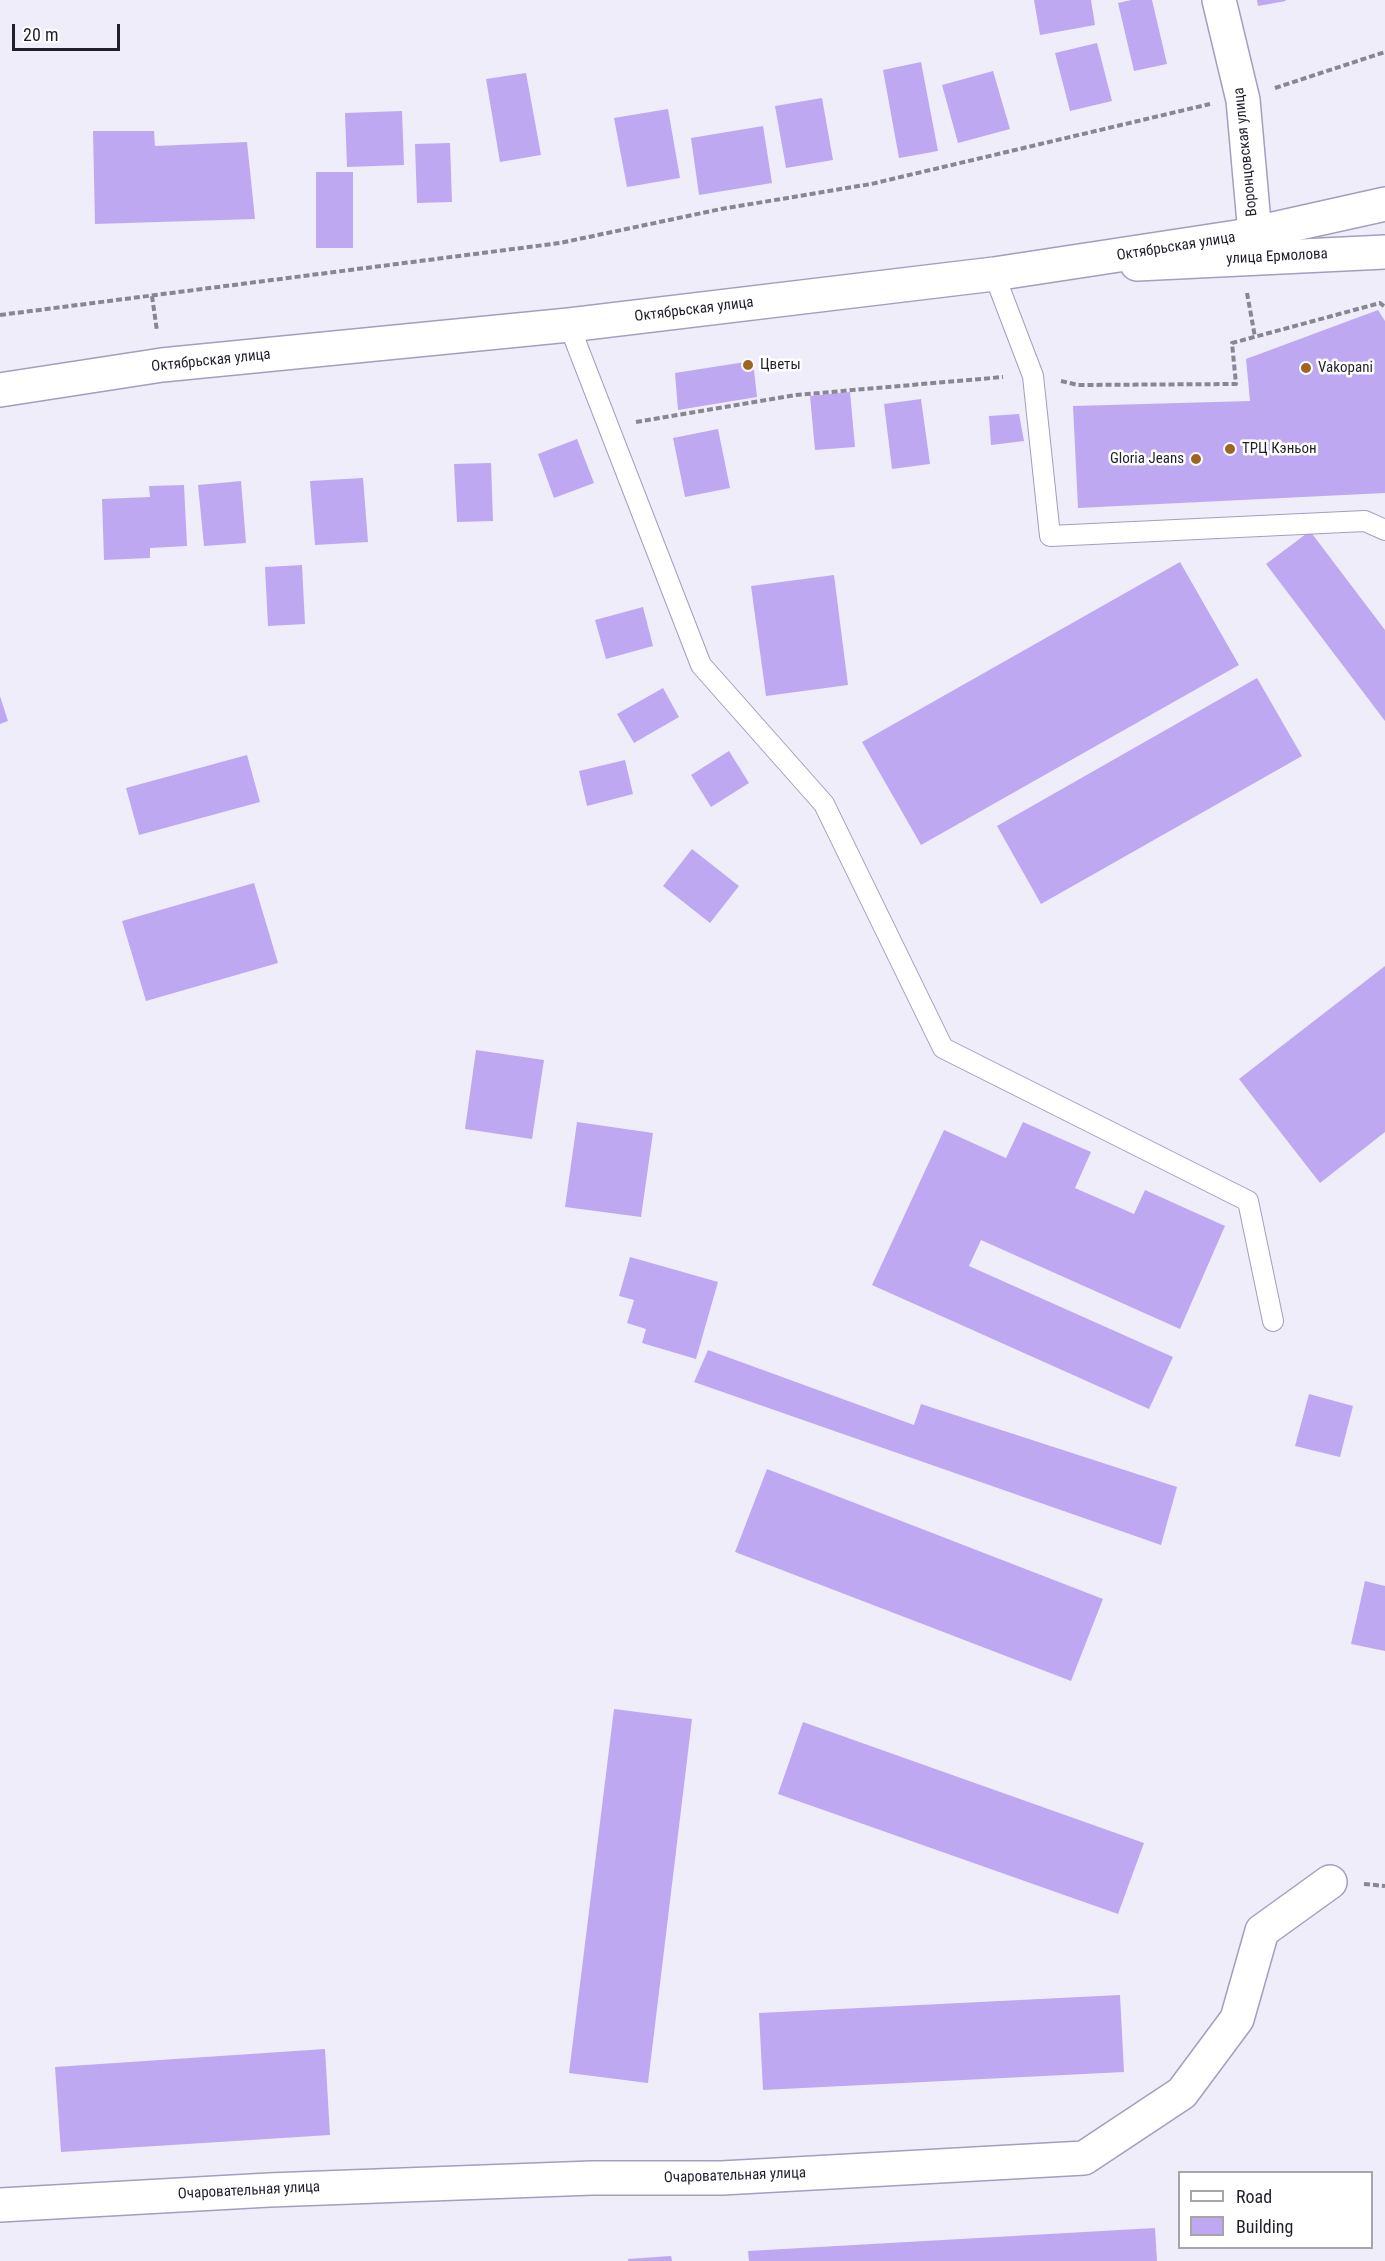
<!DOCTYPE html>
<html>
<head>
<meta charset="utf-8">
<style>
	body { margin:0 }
	#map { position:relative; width:1385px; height:2261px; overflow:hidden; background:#f0edfa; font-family:"Roboto Condensed",sans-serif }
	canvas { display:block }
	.legend { position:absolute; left:1178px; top:2171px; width:195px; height:78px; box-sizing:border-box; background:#fff; border:2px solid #a7a5aa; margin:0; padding:8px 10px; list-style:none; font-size:18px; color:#221f2b }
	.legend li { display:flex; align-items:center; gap:12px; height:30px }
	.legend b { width:30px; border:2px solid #a7a5aa }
	.scale { position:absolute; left:12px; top:24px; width:108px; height:27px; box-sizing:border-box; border:3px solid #221f2b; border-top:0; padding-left:8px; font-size:18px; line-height:21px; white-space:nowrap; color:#221f2b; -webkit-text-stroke:4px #fff; paint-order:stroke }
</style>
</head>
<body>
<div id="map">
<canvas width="1385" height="2261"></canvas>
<ul class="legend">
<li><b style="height:8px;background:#fff"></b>Road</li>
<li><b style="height:16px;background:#bfa8f2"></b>Building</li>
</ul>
<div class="scale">20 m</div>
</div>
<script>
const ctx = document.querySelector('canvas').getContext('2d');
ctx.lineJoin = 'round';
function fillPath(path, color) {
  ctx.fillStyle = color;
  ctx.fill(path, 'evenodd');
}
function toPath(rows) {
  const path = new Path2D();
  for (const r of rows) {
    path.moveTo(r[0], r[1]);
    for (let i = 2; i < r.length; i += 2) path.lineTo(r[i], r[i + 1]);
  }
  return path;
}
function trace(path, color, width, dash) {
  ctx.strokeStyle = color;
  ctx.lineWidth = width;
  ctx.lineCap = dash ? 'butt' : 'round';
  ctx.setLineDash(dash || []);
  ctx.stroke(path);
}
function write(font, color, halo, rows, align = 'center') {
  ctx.font = font + ' "Roboto Condensed",sans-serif';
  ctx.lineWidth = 5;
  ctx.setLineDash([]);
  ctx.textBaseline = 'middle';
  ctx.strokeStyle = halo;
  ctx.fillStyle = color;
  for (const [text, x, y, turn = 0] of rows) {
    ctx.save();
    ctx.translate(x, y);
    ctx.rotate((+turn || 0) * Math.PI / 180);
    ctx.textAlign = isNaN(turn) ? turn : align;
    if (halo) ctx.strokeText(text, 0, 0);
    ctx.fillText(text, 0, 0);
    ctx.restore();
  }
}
fillPath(toPath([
	[1034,0,1091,0,1095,25,1040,35],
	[1131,0,1152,0,1167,64,1134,71,1118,3],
	[1257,0,1285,0,1286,1,1258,6],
	[1097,43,1112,101,1070,111,1055,53],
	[921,62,938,151,899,158,883,70],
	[993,71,1010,129,958,143,942,85],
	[526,73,541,155,500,162,486,79],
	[822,98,833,160,786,168,775,106],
	[668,109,680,178,627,187,614,118],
	[402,111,404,165,347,167,345,113],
	[763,126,772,183,699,195,691,138],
	[93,131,154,131,155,146,247,142,255,219,95,224],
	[450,143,452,202,417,203,415,144],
	[316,172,353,172,353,248,316,248],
	[1378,310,1385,321,1385,493,1078,508,1073,406,1250,401,1246,359],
	[745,362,754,370,757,397,678,410,675,373],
	[850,392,855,447,815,450,810,396],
	[921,399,930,464,892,469,884,404],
	[1019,414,1024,441,991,445,989,416],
	[718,429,730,488,685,497,673,438],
	[577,439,594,483,554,498,538,454],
	[491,463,493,521,457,522,454,464],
	[363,478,368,542,315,545,310,481],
	[241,481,246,543,204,546,198,485],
	[184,485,187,546,150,548,150,558,104,560,102,499,150,497,149,486],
	[1310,531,1385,630,1385,721,1266,564],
	[1180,562,1239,665,921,845,862,742],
	[302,565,305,624,268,626,265,567],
	[834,575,848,685,766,696,751,586],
	[643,607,653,646,606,659,595,620],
	[1257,678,1302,756,1041,904,997,826],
	[663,688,679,717,634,743,617,714],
	[0,696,8,721,0,724],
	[729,751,749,783,711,807,691,775],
	[247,755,260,802,139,835,126,788],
	[625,760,633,794,587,806,579,771],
	[692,849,739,886,710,923,663,886],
	[254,883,278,963,146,1001,122,921],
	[1385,966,1385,1132,1320,1183,1239,1079],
	[476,1050,544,1060,532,1139,465,1129],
	[577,1122,653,1133,641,1217,565,1207],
	[1023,1122,1091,1152,1075,1188,1134,1214,1145,1190,1225,1226,1180,1329,981,1240,969,1266,1173,1357,1149,1409,872,1285,944,1130,1006,1158],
	[630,1257,718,1282,696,1359,642,1343,646,1329,627,1323,634,1300,619,1296],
	[708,1350,914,1425,921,1404,1177,1487,1161,1545,694,1382],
	[1309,1394,1353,1406,1340,1457,1295,1446],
	[767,1469,1103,1599,1071,1681,735,1552],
	[1365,1581,1385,1586,1385,1651,1351,1644],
	[614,1709,692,1719,648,2083,569,2073],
	[803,1722,1144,1843,1118,1914,778,1794],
	[1120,1995,1124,2072,763,2090,759,2013],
	[325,2049,330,2135,61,2152,55,2067],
	[1155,2228,1157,2261,749,2261,748,2251],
	[671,2256,672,2261,628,2261,628,2259]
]), '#bfa8f2');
const service = toPath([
	[994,274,1033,376,1050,536,1365,521,1385,530],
	[569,325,701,665,824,804,943,1048,1248,1201,1273,1321]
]);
const minor = toPath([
	[1219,0,1243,100,1255,234],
	[0,2205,269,2190,592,2178,722,2178,1084,2158,1182,2093,1237,2019,1262,1931,1330,1882]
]);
const tertiary = toPath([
	[1137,264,1385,252]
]);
const secondary = toPath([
	[0,390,162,365,569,325,994,274,1237,237,1385,204]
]);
trace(service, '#a59dbc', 22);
trace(minor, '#a59dbc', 36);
trace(tertiary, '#a59dbc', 36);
trace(secondary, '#a59dbc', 36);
trace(toPath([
	[1275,88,1385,52],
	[1247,293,1255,337],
	[152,296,157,331],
	[0,315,560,243,721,209,871,184,1210,104],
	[1061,381,1078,385,1236,384,1232,343,1380,303,1385,307],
	[636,422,796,395,1003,377],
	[1364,1884,1385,1886]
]), '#898693', 4, [6, 3]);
trace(service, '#fff', 20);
trace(minor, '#fff', 33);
trace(tertiary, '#fff', 33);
trace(secondary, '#fff', 33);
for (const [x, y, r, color] of [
	[748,365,6,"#9c6520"],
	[1306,368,6,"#9c6520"],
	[1230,449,6,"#9c6520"],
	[1196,459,6,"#9c6520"]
]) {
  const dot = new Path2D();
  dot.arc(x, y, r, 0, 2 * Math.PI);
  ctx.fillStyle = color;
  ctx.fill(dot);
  trace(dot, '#fff', 2);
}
write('15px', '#221f2b', '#fff', [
	["Воронцовская улица",1246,152,-96],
	["Октябрьская улица",1176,247,-9],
	["улица Ермолова",1277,257,-3],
	["Октябрьская улица",694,310,-7],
	["Октябрьская улица",211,361,-6],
	["Очаровательная улица",735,2176,-2],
	["Очаровательная улица",249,2191,-3]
]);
write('15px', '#221f2b', '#fff', [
	["Цветы",760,365],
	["Vakopani",1318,368],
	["ТРЦ Кэньон",1242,449],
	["Gloria Jeans",1184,459,"right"]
], 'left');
</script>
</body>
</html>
